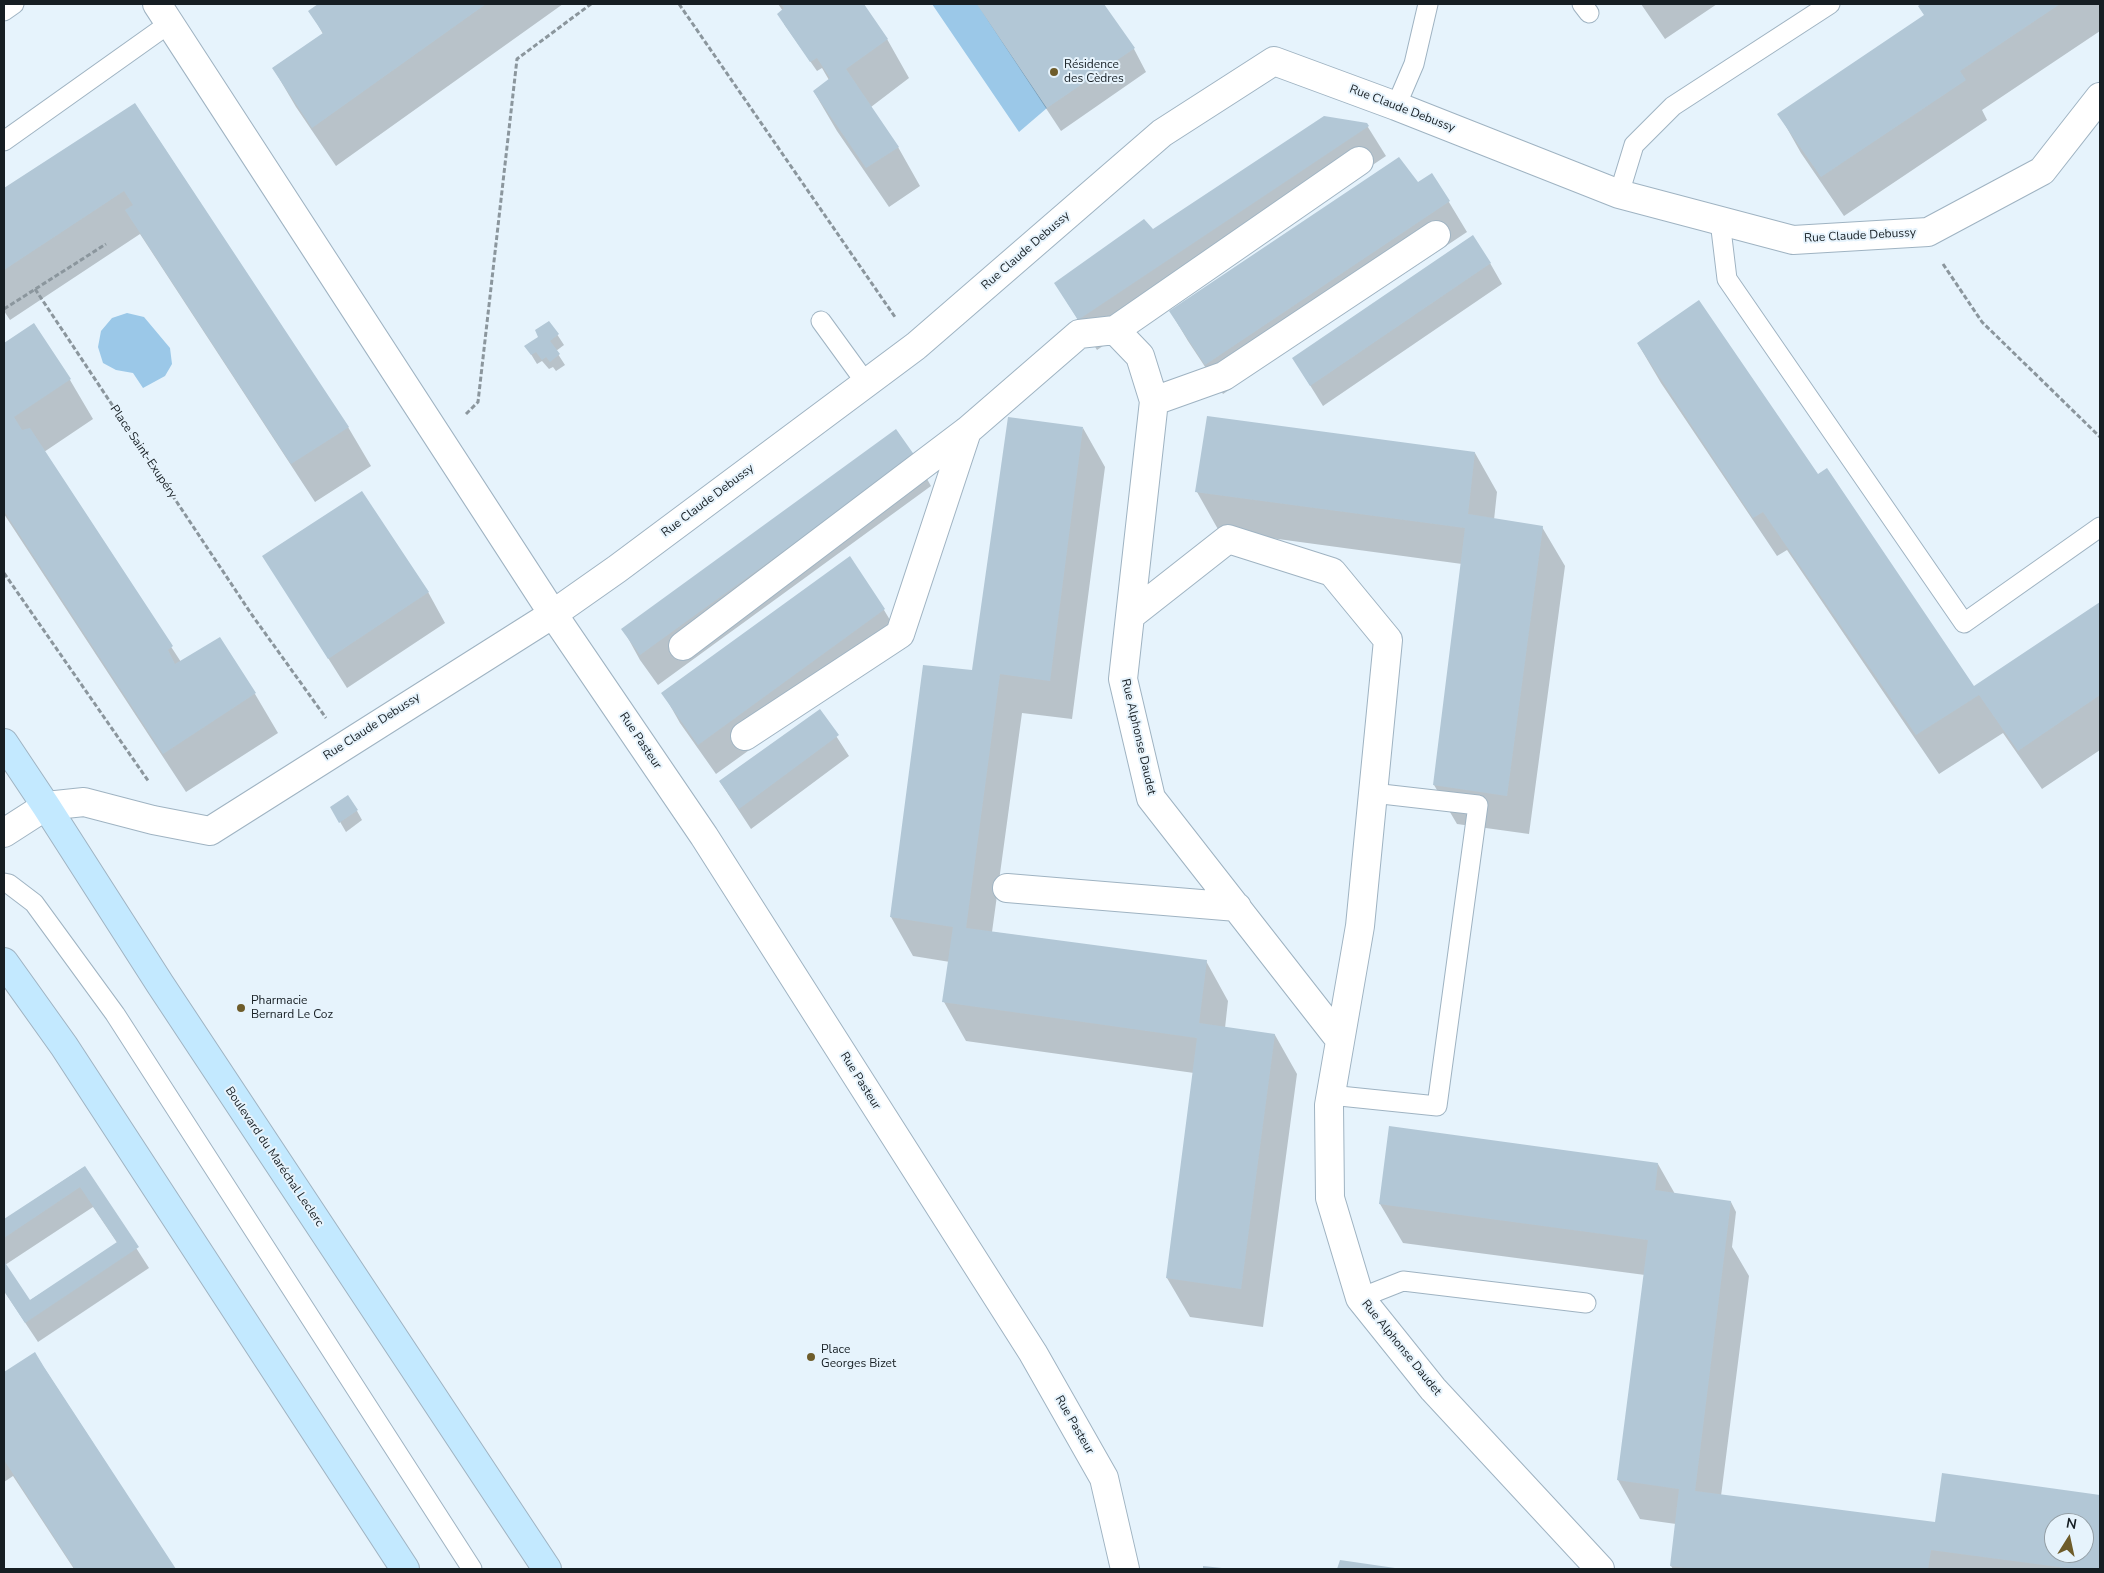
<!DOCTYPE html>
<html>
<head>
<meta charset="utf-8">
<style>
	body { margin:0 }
	#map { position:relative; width:2104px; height:1573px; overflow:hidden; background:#e6f3fc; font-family:"Nunito Sans",sans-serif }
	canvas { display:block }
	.frame { position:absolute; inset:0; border:5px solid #161e23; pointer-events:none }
	.north { position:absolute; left:2044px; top:1513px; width:50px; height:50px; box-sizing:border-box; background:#e6f3fc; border:1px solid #939ea5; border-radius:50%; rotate:10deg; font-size:14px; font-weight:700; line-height:20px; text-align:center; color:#161e23 }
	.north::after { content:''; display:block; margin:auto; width:18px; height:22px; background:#6e5c2a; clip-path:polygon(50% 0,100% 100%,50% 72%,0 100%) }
</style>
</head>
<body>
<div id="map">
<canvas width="2104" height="1573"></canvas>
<div class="frame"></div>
<div class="north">N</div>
</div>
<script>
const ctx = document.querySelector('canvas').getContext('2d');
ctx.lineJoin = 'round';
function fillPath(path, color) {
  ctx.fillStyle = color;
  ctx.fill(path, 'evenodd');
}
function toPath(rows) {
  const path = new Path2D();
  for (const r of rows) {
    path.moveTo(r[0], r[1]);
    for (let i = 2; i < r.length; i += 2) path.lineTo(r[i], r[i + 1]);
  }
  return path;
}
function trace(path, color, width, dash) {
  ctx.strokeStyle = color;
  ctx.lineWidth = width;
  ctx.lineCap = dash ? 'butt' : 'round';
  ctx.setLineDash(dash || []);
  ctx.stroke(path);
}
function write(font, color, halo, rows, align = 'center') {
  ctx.font = font + ' "Nunito Sans",sans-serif';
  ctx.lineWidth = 4;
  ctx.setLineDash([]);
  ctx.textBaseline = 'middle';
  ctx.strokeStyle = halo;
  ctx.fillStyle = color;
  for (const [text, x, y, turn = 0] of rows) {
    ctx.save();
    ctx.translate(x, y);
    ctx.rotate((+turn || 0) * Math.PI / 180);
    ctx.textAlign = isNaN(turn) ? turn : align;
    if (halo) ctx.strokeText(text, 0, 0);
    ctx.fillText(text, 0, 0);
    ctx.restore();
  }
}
fillPath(toPath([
	[932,4,977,4,1047,108,1019,132],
	[127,313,144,317,170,348,172,364,165,376,143,388,133,373,116,370,103,363,98,347,101,331,112,318]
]), '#9bc8e8');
fillPath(toPath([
	[320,4,563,4,336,166,296,107,273,68,323,34,310,11],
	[778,4,863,4,887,39,909,78,871,107,898,147,920,186,889,207,837,131,814,92,829,80,822,68,817,71,784,24,783,11],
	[977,4,1103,4,1134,49,1146,72,1061,131],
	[1641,4,1717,4,1665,39],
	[1924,4,2100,4,2100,31,1982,110,1987,120,1844,216,1801,153,1779,114,1925,16,1919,6],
	[135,104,348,427,371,466,315,502,140,234,10,320,4,311,4,190],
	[1366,124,1386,156,1097,350,1055,283,1152,231],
	[1432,174,1467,232,1223,394,1188,341,1170,311,1418,184],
	[1490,263,1502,284,1323,406,1293,358],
	[549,322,564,345,556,351,565,365,556,371,553,367,549,369,542,361,537,364,526,346,539,337],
	[34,324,70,380,93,419,44,452,181,662,255,694,278,733,186,792,4,514,4,344],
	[1638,344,1818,476,1974,688,2100,604,2100,750,2042,789,2003,733,1939,774,1787,550,1777,556,1661,383],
	[1083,428,1105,467,1072,719,1022,713,992,932,1206,961,1228,1001,1225,1028,1275,1035,1297,1074,1263,1327,1190,1317,1167,1278,1194,1073,966,1041,944,1002,950,962,913,956,891,917,973,672],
	[1475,453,1497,492,1494,520,1542,527,1565,566,1529,834,1457,824,1434,785,1462,564,1219,531,1197,492],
	[914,456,931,486,658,685,640,660,623,629],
	[264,557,428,592,445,623,347,688],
	[849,558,884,610,902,640,716,774,680,723,663,693],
	[820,711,849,756,751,829,720,782],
	[332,808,357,811,362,820,346,832],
	[1658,1164,1675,1194,1731,1202,1736,1212,1732,1247,1749,1276,1721,1496,1936,1523,1943,1475,2100,1496,2100,1569,1673,1569,1671,1566,1676,1524,1640,1519,1618,1480,1645,1275,1403,1243,1380,1204],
	[2054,1523,2084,1523,2084,1553,2054,1553],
	[84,1167,149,1268,38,1342,4,1291,4,1220],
	[93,1207,118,1244,29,1301,5,1265],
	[35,1354,175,1569,74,1569,13,1476,4,1482,4,1374],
	[1341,1561,1394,1569,1339,1569]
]), '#0003');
fillPath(toPath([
	[318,4,486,4,312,128,272,68,323,33,308,11],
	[781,4,864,4,888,39,846,69,899,147,866,168,813,91,830,78,817,58,810,62,777,14,784,8],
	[977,4,1104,4,1135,48,1047,108],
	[1921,4,2060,4,1960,71,1966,80,1821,177,1777,114,1924,15,1918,6],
	[135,103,349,427,291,464,125,210,133,205,124,191,4,270,4,188],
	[1324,116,1367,123,1369,126,1078,320,1054,283,1144,219,1153,229],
	[1399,157,1418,182,1432,173,1450,201,1205,365,1169,311],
	[1473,235,1491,263,1310,386,1292,358],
	[1699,300,1818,474,1827,468,1974,686,2100,602,2100,695,2018,751,1979,695,1916,735,1763,512,1753,518,1637,343],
	[549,321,559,334,550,341,560,354,550,362,546,357,542,360,536,352,531,355,524,346,538,337,535,330],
	[34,323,71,379,14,417,22,430,30,428,173,646,168,650,175,664,220,637,256,693,163,754,4,511,4,343],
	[1207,416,1475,452,1468,514,1543,526,1507,796,1433,785,1465,528,1195,492],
	[1008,417,1083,427,1050,681,1000,674,966,928,1207,960,1199,1023,1275,1034,1241,1289,1166,1278,1197,1038,942,1002,953,927,890,917,923,665,972,670],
	[896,429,915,456,640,655,621,629],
	[362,491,429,592,328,659,262,556],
	[850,556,885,609,698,745,661,693],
	[820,709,839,735,739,809,719,781],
	[348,795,358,810,339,823,330,807],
	[1389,1126,1658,1163,1655,1190,1731,1201,1695,1491,1935,1522,1942,1473,2100,1495,2100,1569,2074,1569,1931,1550,1928,1569,1695,1569,1670,1566,1679,1489,1617,1480,1648,1240,1379,1204],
	[2054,1523,2084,1523,2084,1553,2054,1553],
	[85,1166,139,1247,25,1323,4,1291,4,1261,30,1300,117,1242,80,1187,4,1238,4,1219],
	[35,1352,44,1367,176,1569,75,1569,4,1460,4,1372],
	[1340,1560,1395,1568,1395,1569,1337,1569],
	[1203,1566,1222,1568,1222,1569,1203,1569]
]), '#b2c7d6');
const lane = toPath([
	[1582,4,1589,13],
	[4,11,14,4],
	[1396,106,1414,64,1428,4],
	[4,141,170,23],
	[1619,194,1634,145,1673,106,1830,4],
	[1720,221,1727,279,1964,623,2100,527],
	[821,321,866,383],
	[4,883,9,884,34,903,115,1014,472,1569],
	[1330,1095,1437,1106,1478,805,1373,793],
	[1360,1298,1403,1281,1586,1303]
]);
const street = toPath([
	[157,4,553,614,704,836,1033,1353,1104,1478,1125,1569],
	[1115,330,1359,161],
	[1154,401,1224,376,1436,235],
	[683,646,967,431,1079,334,1115,330,1140,356,1154,401,1130,616],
	[745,736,900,634,967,431],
	[4,833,46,806,84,802,153,820,210,831,553,614,617,569,916,346,1162,133,1274,61,1396,106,1619,194,1793,240,1928,232,2042,171,2100,97],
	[1007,888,1237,907],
	[1340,1040,1151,798,1123,679,1130,616,1228,539,1332,572,1388,640,1360,926,1329,1105,1330,1198,1360,1298,1433,1389,1600,1569]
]);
const secondary = toPath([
	[4,743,46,806,160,984,547,1569],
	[4,962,64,1046,405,1569]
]);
trace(lane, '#9fb3c2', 21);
trace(street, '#9fb3c2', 30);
trace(secondary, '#9fb3c2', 30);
trace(toPath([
	[679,4,895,317],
	[1943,264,1982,322,2100,437],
	[35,289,252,615,326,718],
	[4,309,106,244],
	[466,414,478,402,517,59,591,4],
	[4,573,149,782]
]), '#8b969d', 3, [5, 2.5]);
trace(lane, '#fff', 19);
trace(street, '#fff', 28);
trace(secondary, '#c3e9ff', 28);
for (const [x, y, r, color] of [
	[1054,72,5,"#6e5c2a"],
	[241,1008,5,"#6e5c2a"],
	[811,1357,5,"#6e5c2a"]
]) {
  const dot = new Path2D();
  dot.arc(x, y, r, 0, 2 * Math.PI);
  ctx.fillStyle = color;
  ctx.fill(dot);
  trace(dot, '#e6f3fc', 2);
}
write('12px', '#161e23', '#e6f3fc', [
	["Résidence",1064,65],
	["des Cèdres",1064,79],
	["Pharmacie",251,1001],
	["Bernard Le Coz",251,1015],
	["Place",821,1350],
	["Georges Bizet",821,1364]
], 'left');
write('12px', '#161e23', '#e6f3fc', [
	["Rue Claude Debussy",1402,109,21],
	["Rue Claude Debussy",1860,236,-3],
	["Rue Claude Debussy",1026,251,-41],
	["Place Saint-Exupéry",143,452,56],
	["Rue Claude Debussy",708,501,-37],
	["Rue Claude Debussy",372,727,-33],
	["Rue Alphonse Daudet",1138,737,77],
	["Rue Pasteur",640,741,56],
	["Rue Pasteur",860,1081,58],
	["Boulevard du Maréchal Leclerc",274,1157,56],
	["Rue Alphonse Daudet",1401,1348,51],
	["Rue Pasteur",1074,1425,60]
]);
</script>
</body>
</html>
